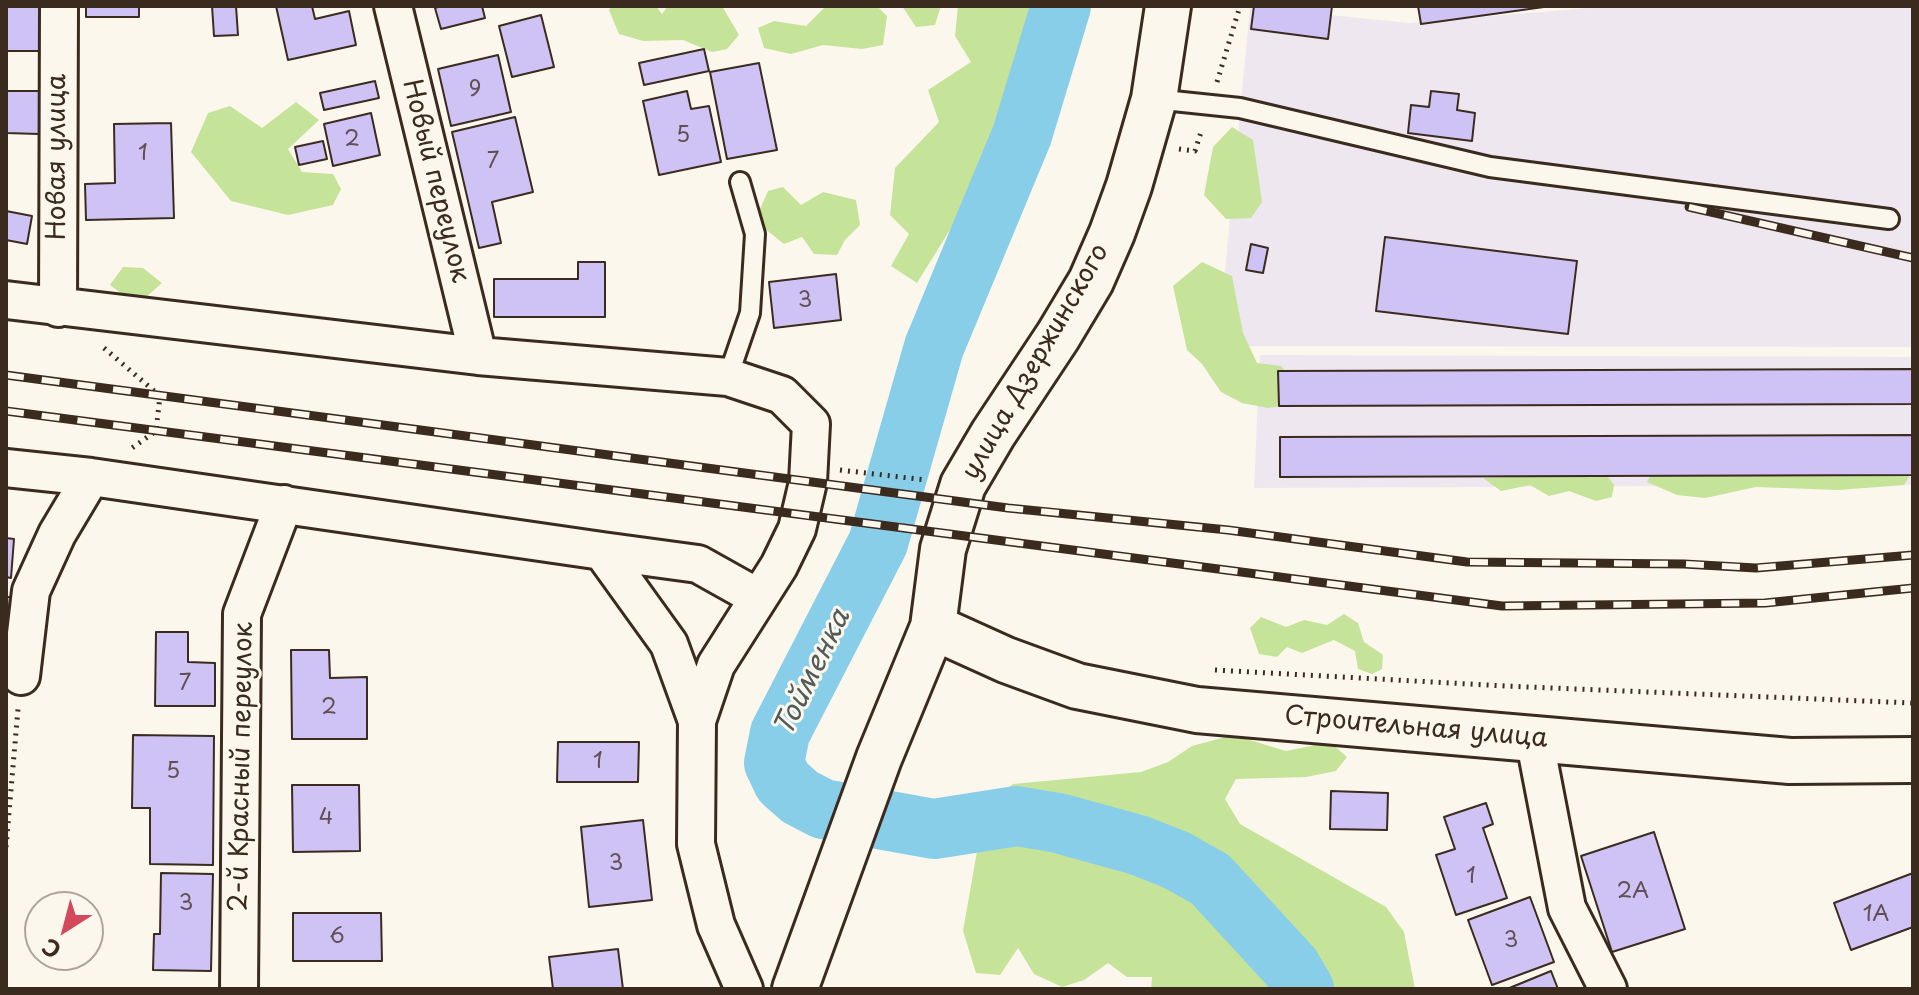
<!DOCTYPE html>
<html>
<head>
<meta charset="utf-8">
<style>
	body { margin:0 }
	#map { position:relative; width:1919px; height:995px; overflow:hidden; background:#fbf7ec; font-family:"Playpen Sans",sans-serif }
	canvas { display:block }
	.frame { position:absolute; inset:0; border:8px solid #3b2a1e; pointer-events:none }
	.north { position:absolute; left:24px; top:891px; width:80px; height:80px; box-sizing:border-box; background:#fbf7ec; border:2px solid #aea59a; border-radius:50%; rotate:216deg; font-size:22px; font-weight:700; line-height:32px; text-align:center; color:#3b2a1e }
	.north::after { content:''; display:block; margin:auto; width:28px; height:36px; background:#d1495b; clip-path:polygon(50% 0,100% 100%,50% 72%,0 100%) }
</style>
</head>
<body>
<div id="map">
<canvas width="1919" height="995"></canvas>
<div class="frame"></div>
<div class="north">С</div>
</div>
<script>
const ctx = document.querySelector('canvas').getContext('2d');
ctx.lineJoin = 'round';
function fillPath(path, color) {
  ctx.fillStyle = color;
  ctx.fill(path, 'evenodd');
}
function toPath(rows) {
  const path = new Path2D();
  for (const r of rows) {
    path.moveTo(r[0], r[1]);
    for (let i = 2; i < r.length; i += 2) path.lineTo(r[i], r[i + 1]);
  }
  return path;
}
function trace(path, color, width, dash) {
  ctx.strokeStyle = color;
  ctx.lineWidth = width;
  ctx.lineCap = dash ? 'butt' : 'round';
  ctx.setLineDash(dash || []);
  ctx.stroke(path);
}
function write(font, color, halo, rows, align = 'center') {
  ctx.font = font + ' "Playpen Sans",sans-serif';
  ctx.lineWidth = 6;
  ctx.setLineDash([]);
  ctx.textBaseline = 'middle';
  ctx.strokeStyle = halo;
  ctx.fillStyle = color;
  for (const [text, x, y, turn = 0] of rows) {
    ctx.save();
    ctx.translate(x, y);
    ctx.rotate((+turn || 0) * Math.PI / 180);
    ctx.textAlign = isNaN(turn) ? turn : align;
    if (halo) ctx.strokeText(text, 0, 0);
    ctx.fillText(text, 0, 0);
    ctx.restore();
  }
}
fillPath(toPath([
	[1588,6,1913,6,1913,347,1218,346,1250,7,1409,23,1588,8],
	[1260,355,1913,357,1913,485,1254,488]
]), '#eee7ef');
fillPath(toPath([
	[611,6,656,6,662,14,668,6,722,6,739,35,727,49,712,52,683,40,643,41,619,34,609,10],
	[826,6,877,6,887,16,883,45,862,49,823,45,791,54,764,48,758,28,774,21,806,26],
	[902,6,941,6,935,25,916,27],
	[958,6,1052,6,1010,133,917,283,891,266,909,234,890,215,895,168,939,122,928,90,971,62,955,36],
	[296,102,319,120,288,149,302,172,333,174,341,189,333,205,288,215,231,201,191,152,208,113,230,106,262,128],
	[1232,127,1253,140,1262,202,1251,218,1226,219,1204,195,1213,147],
	[783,187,801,205,823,192,856,200,860,225,845,240,837,255,814,254,802,237,784,244,764,228,760,209,768,191],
	[1202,262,1232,276,1243,333,1257,363,1281,366,1297,386,1291,405,1268,408,1242,403,1221,392,1202,364,1187,350,1173,286],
	[123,267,143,268,162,283,145,298,126,297,110,285],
	[1606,474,1614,485,1612,497,1596,501,1569,491,1549,496,1530,485,1501,491,1483,478],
	[1651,474,1874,474,1910,475,1904,485,1838,490,1756,487,1705,498,1677,495,1647,482],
	[1344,614,1358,623,1364,642,1383,655,1382,669,1372,674,1358,669,1355,651,1334,640,1302,653,1287,647,1277,657,1259,654,1250,628,1261,617,1286,627,1304,620,1327,625],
	[1233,735,1286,751,1330,742,1347,757,1336,771,1306,777,1236,779,1225,799,1240,824,1386,907,1404,932,1415,989,1151,989,1152,977,1127,977,1108,963,1084,980,1062,987,1034,974,1018,948,1000,975,976,973,963,931,985,806,1013,784,1141,772,1168,762,1192,746]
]), '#c6e39a');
trace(toPath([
	[1061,6,1022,135,934,347,878,543,780,733,774,763,783,782,800,797,823,809,934,829,1017,816,1058,823,1138,845,1176,860,1210,879,1291,967,1304,989]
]), '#88cee9', 60);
const building = toPath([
	[6,6,39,6,40,51,6,51,6,6],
	[86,6,139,6,139,17,86,17,86,6],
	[212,6,236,6,238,35,214,36,212,6],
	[276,6,312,6,315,19,349,11,356,45,288,60,276,6],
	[441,6,482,6,485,18,441,29,435,8,441,6],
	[1254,6,1332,6,1328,39,1251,29,1254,6],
	[1418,6,1551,6,1421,24,1418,6],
	[541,15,554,67,512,77,499,26,541,15],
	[704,49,709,71,644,85,639,63,704,49],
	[498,55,511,112,451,126,438,69,498,55],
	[759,63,777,150,727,159,710,72,759,63],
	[375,81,379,98,324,110,320,93,375,81],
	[6,91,39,91,39,134,6,133,6,91],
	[687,91,691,109,709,106,721,162,659,175,643,101,687,91],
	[1431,91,1459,94,1457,110,1475,113,1472,141,1408,133,1411,105,1429,107,1431,91],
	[371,113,380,155,333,166,324,124,371,113],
	[515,117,533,192,492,202,501,243,479,248,452,132,515,117],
	[171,123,174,218,86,220,85,184,115,183,114,124,171,123],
	[323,141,327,159,299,165,295,147,323,141],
	[6,211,32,216,27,244,6,240,6,211],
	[1385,237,1577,261,1568,334,1376,311,1385,237],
	[1251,244,1268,248,1263,273,1246,270,1251,244],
	[578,262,605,262,605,317,494,317,494,279,578,279,578,262],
	[836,274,841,320,774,328,769,282,836,274],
	[1913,369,1913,404,1279,406,1278,371,1913,369],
	[1913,435,1913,475,1280,477,1280,437,1913,435],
	[6,538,14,539,11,578,6,577,6,538],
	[6,597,10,597,8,635,6,635,6,597],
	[156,632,188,632,188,662,215,663,215,706,155,706,156,632],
	[291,650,329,650,330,678,367,677,367,739,292,739,291,650],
	[133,735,214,736,213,865,150,864,150,808,132,808,133,735],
	[558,742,639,742,638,782,557,782,558,742],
	[292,785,359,785,360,851,293,852,292,785],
	[1331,791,1388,793,1387,830,1330,829,1331,791],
	[1486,803,1493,824,1483,828,1507,898,1456,915,1436,855,1455,849,1444,817,1486,803],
	[643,820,652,900,589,907,581,827,643,820],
	[1654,832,1685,929,1612,952,1581,856,1654,832],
	[161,873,213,874,211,971,153,970,154,934,160,934,161,873],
	[1913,873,1913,927,1851,950,1834,903,1913,873],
	[1530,897,1554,962,1492,985,1468,920,1530,897],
	[293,913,381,913,382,961,293,961,293,913],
	[618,949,623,989,553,989,549,957,618,949],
	[1551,971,1558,989,1507,989,1551,971]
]);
fillPath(building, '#cfc3f5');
trace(building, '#3b2a1e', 2);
const service = toPath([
	[1154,99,1240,108,1490,167,1889,219],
	[728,377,750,313,755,234,740,182]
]);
const minor = toPath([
	[393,6,478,356],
	[6,300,478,356,728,377,782,395,811,424,808,482,797,529,779,566,716,665,697,721,696,844,716,925,744,989],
	[58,308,59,6],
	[6,468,91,477,602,551,669,644,697,721],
	[602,551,698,564,757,597],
	[21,676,31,591,57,534,91,477],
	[1534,737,1567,908,1608,989],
	[239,989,242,614,284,504]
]);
const tertiary = toPath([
	[933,627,1006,660,1077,686,1197,710,1790,761,1913,760],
	[795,989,879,758,933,627,943,549,963,485,993,434,1058,336,1091,281,1112,233,1129,186,1154,99,1168,6]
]);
trace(service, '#3b2a1e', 24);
trace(minor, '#3b2a1e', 42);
trace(tertiary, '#3b2a1e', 50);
trace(toPath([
	[1217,82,1240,6],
	[1179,149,1195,151,1202,129],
	[104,348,160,396,156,431,132,448],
	[840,470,926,480],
	[1215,670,1505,686,1913,703],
	[6,847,18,709]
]), '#3b2a1e', 5, [2, 6]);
trace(service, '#fbf7ec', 18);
trace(minor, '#fbf7ec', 36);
trace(tertiary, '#fbf7ec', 44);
const rail = toPath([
	[1689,207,1913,258],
	[6,375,1008,508,1228,530,1467,562,1684,564,1756,568,1913,555],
	[6,411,1502,606,1765,603,1913,588]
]);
trace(rail, '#3b2a1e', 9);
trace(rail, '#fbf7ec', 6, [18]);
write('22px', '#605054', null, [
	["9",475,90],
	["5",683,136],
	["2",352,140],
	["1",143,154],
	["7",493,162],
	["3",805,301],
	["7",185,684],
	["2",329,708],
	["1",598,762],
	["5",173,772],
	["4",326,818],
	["3",616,864],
	["1",1471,877],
	["2А",1633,892],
	["3",186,904],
	["1А",1876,915],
	["6",337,937],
	["3",1511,941]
]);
write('26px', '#3b2a1e', '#fbf7ec', [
	["Новая улица",58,157,-90],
	["Новый переулок",435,181,76],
	["улица Дзержинского",1036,362,-60],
	["Строительная улица",1416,728,5],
	["2-й Красный переулок",242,767,-89]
]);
write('italic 28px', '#525b5b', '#fbf7ec', [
	["Тойменка",813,673,-64]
]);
</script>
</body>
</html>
